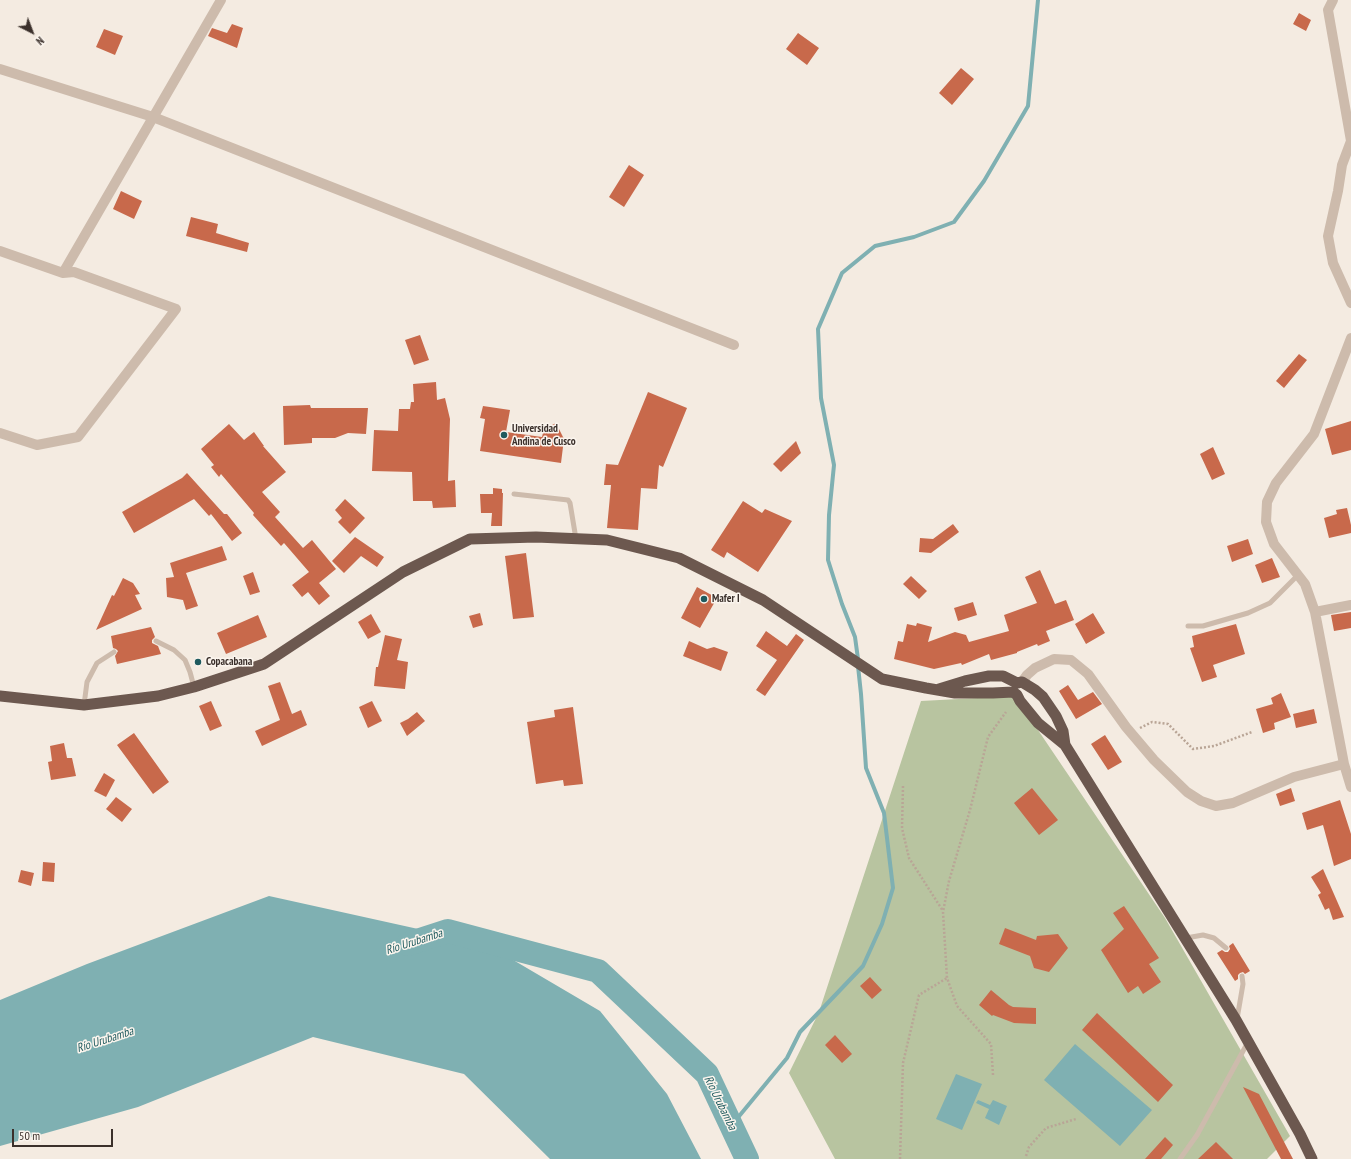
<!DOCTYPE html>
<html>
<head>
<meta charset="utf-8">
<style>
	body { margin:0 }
	#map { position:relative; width:1351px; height:1159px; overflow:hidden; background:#f4ebe1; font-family:"PT Sans Narrow",sans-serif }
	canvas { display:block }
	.north { position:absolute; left:12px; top:12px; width:40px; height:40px; -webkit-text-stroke:3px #fbf5ee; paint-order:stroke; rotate:138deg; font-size:11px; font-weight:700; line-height:16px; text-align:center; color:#3b302b }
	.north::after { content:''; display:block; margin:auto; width:14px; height:18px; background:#3b302b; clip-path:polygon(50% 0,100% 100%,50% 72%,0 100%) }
	.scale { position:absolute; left:12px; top:1129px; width:101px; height:18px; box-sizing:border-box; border:2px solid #3b302b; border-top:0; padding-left:5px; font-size:12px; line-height:14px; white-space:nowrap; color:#3b302b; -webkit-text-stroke:3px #fbf5ee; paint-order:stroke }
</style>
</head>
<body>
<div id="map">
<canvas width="1351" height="1159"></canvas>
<div class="north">N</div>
<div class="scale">50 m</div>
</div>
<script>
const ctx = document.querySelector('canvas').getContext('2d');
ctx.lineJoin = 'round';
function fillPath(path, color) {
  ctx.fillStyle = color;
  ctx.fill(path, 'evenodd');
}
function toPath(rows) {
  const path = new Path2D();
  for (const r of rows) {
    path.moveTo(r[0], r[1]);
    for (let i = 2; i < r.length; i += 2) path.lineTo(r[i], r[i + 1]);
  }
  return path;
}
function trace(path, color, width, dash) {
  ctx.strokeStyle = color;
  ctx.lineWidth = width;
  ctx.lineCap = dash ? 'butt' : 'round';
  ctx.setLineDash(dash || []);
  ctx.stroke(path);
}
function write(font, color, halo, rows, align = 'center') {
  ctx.font = font + ' "PT Sans Narrow",sans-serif';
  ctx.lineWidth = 3;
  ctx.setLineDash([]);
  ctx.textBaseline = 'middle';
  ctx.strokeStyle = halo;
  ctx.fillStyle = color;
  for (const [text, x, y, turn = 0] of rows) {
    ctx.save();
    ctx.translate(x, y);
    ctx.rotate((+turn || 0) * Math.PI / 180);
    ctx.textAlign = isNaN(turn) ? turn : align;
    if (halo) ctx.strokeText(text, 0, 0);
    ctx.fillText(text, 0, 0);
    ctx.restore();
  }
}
fillPath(toPath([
	[1015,696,1165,918,1290,1136,1267,1159,835,1159,789,1073,819,1012,921,701]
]), '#b8c4a0');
fillPath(toPath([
	[269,896,486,944,600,1011,667,1094,701,1159,550,1159,464,1074,313,1037,138,1107,0,1146,0,1000,87,964],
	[1075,1044,1152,1110,1120,1146,1044,1080],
	[956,1074,982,1084,962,1130,936,1119],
	[978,1100,990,1105,993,1100,1007,1106,999,1125,985,1118,989,1109,976,1103]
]), '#7fb0b2');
trace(toPath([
	[858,659,855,637,842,604,828,560,829,515,834,465,821,398,818,329,842,273,875,246,914,237,954,222,984,181,1028,106,1038,0],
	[731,1126,787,1058,800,1032,863,966,882,924,893,888,884,813,866,768,861,694,858,666]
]), '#7fb0b2', 4);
trace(toPath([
	[408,944,448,931,598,971,707,1074,747,1159]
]), '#7fb0b2', 24);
fillPath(toPath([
	[1299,13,1311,20,1306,31,1293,24],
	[232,24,243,28,237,48,208,36,212,28,227,33],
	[104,29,123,36,115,55,96,47],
	[798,33,819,48,807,65,786,49],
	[961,68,974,79,952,105,939,93],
	[629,165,644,175,624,207,609,197],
	[121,191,142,201,134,219,113,209],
	[191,217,218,224,216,233,249,243,247,252,186,236],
	[420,335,429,360,414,365,405,340],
	[1299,354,1307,360,1284,388,1276,381],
	[436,382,437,400,445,398,450,419,448,481,455,480,456,507,433,508,432,501,413,501,412,472,372,471,374,430,398,431,399,409,410,409,411,402,414,402,413,384],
	[648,392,687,408,663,467,659,465,657,489,641,488,638,530,607,528,611,485,604,485,606,464,618,465],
	[310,405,311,408,368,408,366,434,348,433,335,438,312,438,312,443,284,445,283,406],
	[483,406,510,410,506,432,542,437,544,429,556,423,564,439,561,463,480,451,485,419,480,418],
	[1351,421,1351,450,1332,455,1325,429],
	[229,424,244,440,254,432,264,446,263,446,286,472,262,492,280,512,275,517,303,548,312,540,336,569,319,583,330,596,319,605,308,592,302,597,292,585,309,572,284,543,281,546,253,515,254,513,221,474,219,477,211,467,214,465,201,449],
	[796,441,801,453,781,472,773,464],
	[1213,447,1225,474,1212,480,1200,454],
	[187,473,224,514,227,514,242,533,232,541,211,514,209,516,194,499,134,533,122,512,182,478],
	[493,488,502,489,502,493,503,493,502,526,491,526,492,513,481,513,480,494,493,494],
	[345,499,365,518,350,534,338,522,342,518,335,510],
	[743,501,762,513,765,509,792,521,758,572,727,552,724,558,711,550],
	[1347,508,1351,525,1351,533,1329,538,1324,518,1337,514,1336,510],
	[953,524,959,532,931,553,919,552,920,538,933,539],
	[355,537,384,557,377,567,361,556,344,573,332,561],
	[1248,539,1253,554,1232,562,1227,546],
	[222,546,227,560,186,573,198,606,186,610,183,600,167,597,166,578,174,577,170,563],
	[526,553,534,617,513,619,505,556],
	[1272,558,1280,577,1262,583,1255,565],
	[1040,570,1055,604,1066,600,1074,620,1046,631,1050,641,1038,646,1037,644,1017,652,1017,653,991,660,989,654,962,665,961,663,934,669,894,659,898,641,903,642,907,624,916,626,917,623,932,627,928,642,955,632,966,635,969,642,1009,631,1004,615,1037,603,1025,577],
	[253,572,260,592,250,595,243,576],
	[911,576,927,591,919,599,903,584],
	[123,578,133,583,140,594,135,595,142,609,96,630,112,595,114,596],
	[697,587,717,598,700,628,681,618],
	[973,602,977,615,958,621,954,608],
	[1351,612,1351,628,1334,631,1331,615],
	[480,613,483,625,473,628,469,616],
	[1093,613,1105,633,1086,644,1075,624],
	[371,614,381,632,368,639,358,622],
	[258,615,267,637,226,654,217,633],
	[1236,624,1245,654,1213,665,1217,677,1202,682,1190,648,1194,647,1192,636],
	[151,627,155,637,152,640,152,643,158,646,161,654,117,664,115,656,118,651,116,649,113,648,111,636],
	[766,631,787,646,796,634,804,640,765,696,756,690,777,660,756,646],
	[385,635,402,639,397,660,408,662,405,689,374,686,376,667,378,667],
	[689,641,707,649,714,647,728,652,721,671,683,656],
	[280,682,292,714,301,710,307,725,262,746,255,731,280,720,268,686],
	[1068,685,1078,700,1093,692,1102,704,1076,719,1059,691],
	[1281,693,1291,717,1274,723,1275,729,1263,733,1256,709,1273,704,1271,698],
	[211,701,222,726,210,731,199,706],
	[372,701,382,721,368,728,359,707],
	[573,707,583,784,564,786,563,780,536,784,527,722,555,717,554,710],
	[1314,709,1317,723,1296,728,1293,714],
	[417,712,425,721,407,736,400,723,408,719],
	[134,733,169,782,153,794,117,745],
	[1105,735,1122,762,1108,770,1091,744],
	[64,743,67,758,72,758,76,776,51,780,48,762,52,761,50,746],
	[104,773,115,780,106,797,94,791],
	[1032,788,1058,820,1039,835,1014,803],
	[1291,788,1295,801,1280,806,1276,794],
	[116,797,132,809,122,822,106,809],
	[1340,800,1351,834,1351,859,1334,866,1323,825,1307,830,1302,813],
	[43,862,55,863,54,882,42,881],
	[1323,869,1344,917,1333,920,1329,908,1325,910,1318,895,1321,893,1311,877],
	[21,870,34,873,31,886,18,882],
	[1124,906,1159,958,1149,964,1161,982,1143,994,1138,986,1128,993,1101,950,1124,929,1113,913],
	[1005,928,1036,940,1037,936,1058,934,1068,948,1049,972,1034,968,1030,956,999,944],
	[1233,943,1250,971,1245,974,1243,972,1240,973,1238,975,1238,979,1235,981,1217,953,1222,950,1225,952,1228,952,1230,949,1229,946],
	[870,977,882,990,872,999,860,986],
	[991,990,1009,1005,1013,1007,1036,1008,1036,1024,1014,1023,993,1015,992,1016,979,1005],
	[1097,1013,1173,1085,1158,1102,1082,1030],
	[835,1035,852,1054,842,1063,825,1045],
	[1243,1087,1259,1094,1293,1159,1281,1159],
	[1165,1137,1173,1145,1161,1159,1145,1159],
	[1216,1142,1233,1159,1198,1159]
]), '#c8694b');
trace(toPath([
	[1140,728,1152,722,1168,724,1193,749,1214,746,1252,732],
	[903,786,902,828,909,858,943,911],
	[993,1075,991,1044,957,1006,947,978,943,912,949,881,970,810,988,737,1006,712],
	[1026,1156,1029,1147,1046,1128,1076,1119],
	[900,1159,903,1063,919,995,947,978]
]), '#b9a596', 2.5, [2, 2]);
trace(toPath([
	[514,494,568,500,570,503,576,539],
	[1188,626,1203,626,1248,613,1270,603,1298,575],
	[156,641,174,650,185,660,190,672,194,687],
	[84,705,87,682,97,663,114,652],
	[1186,938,1203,935,1214,938,1226,948],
	[1237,1019,1243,984,1242,976],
	[1180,1159,1197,1135,1248,1042]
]), '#cdbbac', 5);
trace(toPath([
	[1333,0,1328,10,1351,141,1342,165,1338,191,1328,236,1333,263,1351,303],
	[0,69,153,117,734,345],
	[0,251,63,273,221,0],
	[1351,338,1314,434,1276,483,1267,502,1266,522,1274,544,1305,584,1315,612,1344,764,1351,787],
	[0,433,37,445,78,437,176,309,74,272,63,273],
	[1315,612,1351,605],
	[1022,682,1027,675,1035,668,1054,659,1071,660,1088,674,1126,727,1154,760,1187,792,1201,801,1216,806,1233,803,1294,777,1344,764]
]), '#cdbbac', 10);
trace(toPath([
	[939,689,965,681,989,676,1003,676,1017,683,1022,682,1035,690,1043,697,1056,716,1063,731,1065,745],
	[0,696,84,705,158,696,194,687,264,664,403,572,470,539,536,537,607,540,679,558,763,600,882,679,926,688,955,693,993,693,1013,692,1017,695,1020,701,1038,723,1065,745,1236,1020,1300,1134,1312,1159]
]), '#6c584f', 11);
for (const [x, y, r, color] of [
	[504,435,4,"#1f5a5e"],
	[704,599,4,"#1f5a5e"],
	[198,662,4,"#1f5a5e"]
]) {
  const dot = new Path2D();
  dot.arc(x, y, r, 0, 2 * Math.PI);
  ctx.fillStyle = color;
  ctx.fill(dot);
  trace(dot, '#fbf5ee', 1.5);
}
write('bold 11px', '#3b302b', '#fbf5ee', [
	["Universidad",512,429],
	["Andina de Cusco",512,442],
	["Mafer I",712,599],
	["Copacabana",206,662]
], 'left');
write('italic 12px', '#1f5a5e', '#fbf5ee', [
	["Río Urubamba",414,942,-18],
	["Río Urubamba",105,1040,-18],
	["Río Urubamba",720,1103,64]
]);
</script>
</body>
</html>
